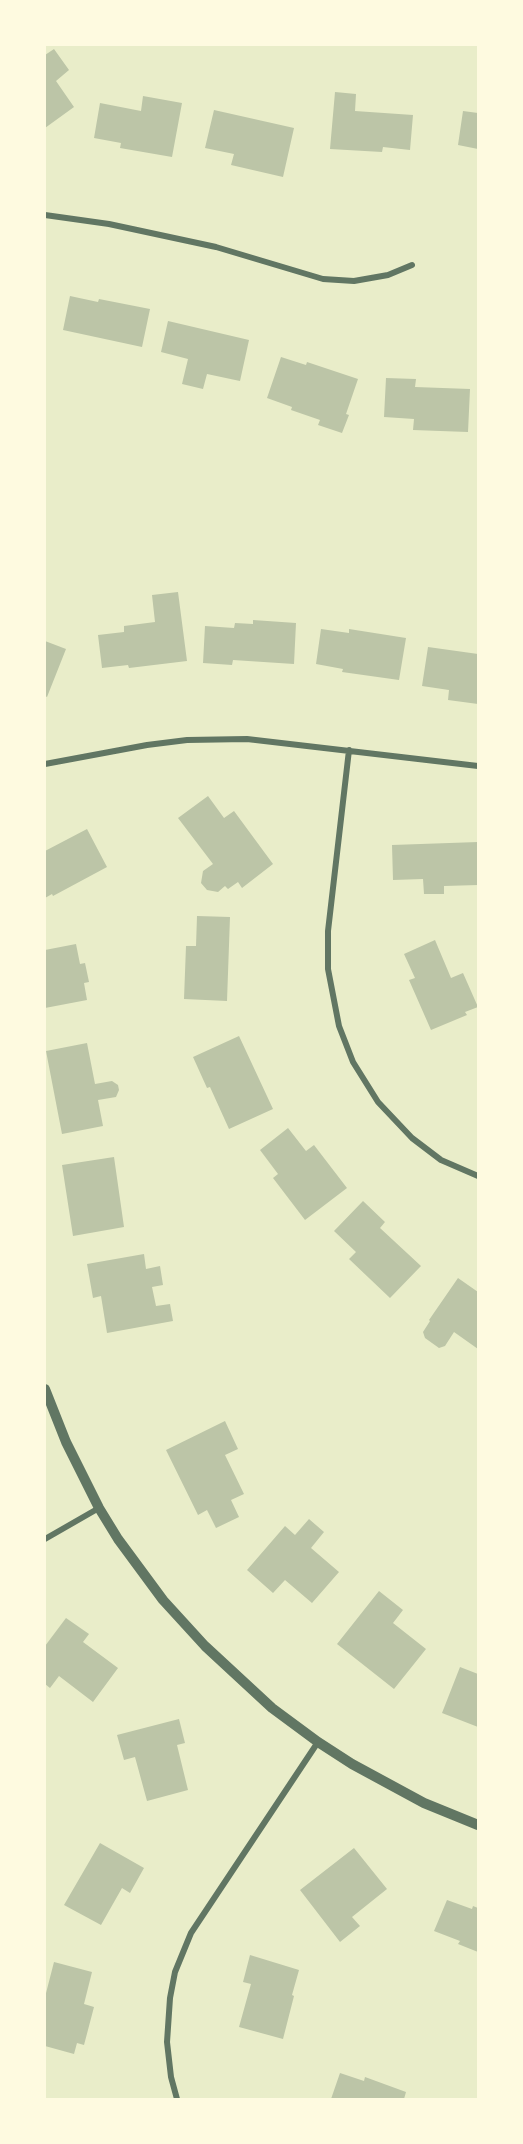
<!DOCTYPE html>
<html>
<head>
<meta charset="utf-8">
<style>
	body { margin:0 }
	#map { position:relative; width:523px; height:2144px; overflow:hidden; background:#e9edc9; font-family:Commissioner,sans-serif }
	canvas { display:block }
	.frame { position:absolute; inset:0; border:46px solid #fefae0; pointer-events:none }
</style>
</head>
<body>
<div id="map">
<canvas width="523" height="2144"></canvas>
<div class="frame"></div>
</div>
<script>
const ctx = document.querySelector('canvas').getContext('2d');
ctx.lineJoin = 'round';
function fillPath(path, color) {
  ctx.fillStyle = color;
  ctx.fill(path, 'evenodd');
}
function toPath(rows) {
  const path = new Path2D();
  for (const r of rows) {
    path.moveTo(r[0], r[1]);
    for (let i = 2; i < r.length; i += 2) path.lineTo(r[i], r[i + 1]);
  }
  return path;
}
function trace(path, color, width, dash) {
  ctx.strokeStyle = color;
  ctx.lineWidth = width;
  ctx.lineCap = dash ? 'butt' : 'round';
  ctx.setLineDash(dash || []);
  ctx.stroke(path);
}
fillPath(toPath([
	[54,49,69,70,56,81,74,107,45,128,45,55],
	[335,92,356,94,355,111,413,115,410,150,383,147,382,152,330,149],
	[143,96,182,103,172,157,120,148,121,143,94,138,100,103,141,111],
	[214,110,294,128,283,177,231,165,234,154,205,148],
	[463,111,478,113,478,149,458,145],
	[70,296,98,302,99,299,150,309,142,347,63,330],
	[168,321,249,340,240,381,207,374,203,389,182,384,188,359,161,352],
	[281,357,306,365,307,362,358,379,346,414,349,415,342,433,318,425,320,420,291,410,292,407,267,398],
	[386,378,416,379,415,387,470,389,468,432,413,430,414,419,384,417],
	[178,592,187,661,129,668,128,665,102,668,98,635,124,632,124,626,155,622,152,595],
	[253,620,296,623,294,664,233,660,232,665,203,663,205,626,234,628,235,623,253,624],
	[321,629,349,633,349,629,406,638,399,680,342,672,343,669,316,664],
	[45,641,66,649,47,697,45,696],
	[428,647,478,654,478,704,448,700,449,690,422,686],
	[208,796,224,818,234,811,273,864,242,888,238,882,228,889,225,886,218,892,207,890,201,883,203,871,213,864,178,818],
	[87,829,107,867,53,896,52,894,45,898,45,851],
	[478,842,478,885,444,886,444,894,424,894,423,879,393,880,392,845],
	[197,916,230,917,227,1001,184,999,186,946,196,946],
	[435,940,451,978,463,973,478,1007,465,1012,467,1015,431,1030,409,980,415,978,404,954],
	[76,944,80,964,85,963,89,982,84,983,87,1000,45,1008,45,950],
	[239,1036,273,1109,229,1129,210,1087,207,1088,193,1057],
	[87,1043,95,1084,112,1081,118,1085,119,1090,116,1097,98,1100,103,1126,62,1134,46,1051],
	[288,1128,306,1151,314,1145,347,1188,305,1220,273,1178,278,1174,260,1150],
	[114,1157,124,1227,73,1236,62,1165],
	[363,1201,385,1222,380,1228,421,1266,390,1298,349,1259,356,1252,334,1231],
	[144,1254,146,1269,160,1266,163,1285,152,1287,156,1306,170,1304,173,1321,107,1333,101,1296,93,1298,87,1264],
	[458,1278,478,1292,478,1349,454,1332,445,1346,439,1348,425,1338,423,1332,430,1321,429,1320],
	[225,1421,238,1449,225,1455,244,1494,231,1500,239,1517,216,1528,207,1510,198,1515,166,1450],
	[309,1519,324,1532,311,1548,339,1572,312,1603,285,1580,273,1593,247,1570,285,1526,295,1535],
	[379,1591,403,1610,393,1623,426,1649,394,1689,337,1644],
	[66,1618,89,1634,83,1642,118,1668,93,1702,59,1676,50,1688,45,1684,45,1646],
	[460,1667,478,1674,478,1727,442,1713],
	[179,1719,185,1743,177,1745,188,1790,147,1801,135,1757,124,1760,117,1735],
	[100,1843,144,1868,130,1893,122,1888,101,1925,64,1905],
	[354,1848,387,1889,352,1917,360,1926,340,1942,300,1890],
	[447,1900,472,1909,473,1906,478,1908,478,1952,458,1944,460,1941,434,1931],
	[250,1955,299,1970,292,1995,294,1996,283,2039,239,2027,251,1984,243,1982],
	[54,1962,92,1972,84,2004,94,2007,84,2045,77,2043,74,2054,45,2046,45,1997],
	[340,2073,364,2081,365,2077,406,2092,404,2099,331,2099]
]), '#bcc5a7');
trace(toPath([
	[45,215,109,224,216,247,323,279,354,281,388,275,412,265],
	[349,750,328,931,328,969,339,1026,353,1062,378,1102,412,1138,441,1160,478,1176],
	[45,764,147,745,187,740,247,739,478,766],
	[45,1539,99,1508],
	[177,2099,171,2077,167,2042,170,1998,175,1972,191,1933,318,1742]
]), '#617663', 6);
trace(toPath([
	[45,1389,66,1442,99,1508,118,1539,163,1600,205,1646,272,1708,318,1742,352,1764,424,1803,478,1825]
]), '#617663', 10);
</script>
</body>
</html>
